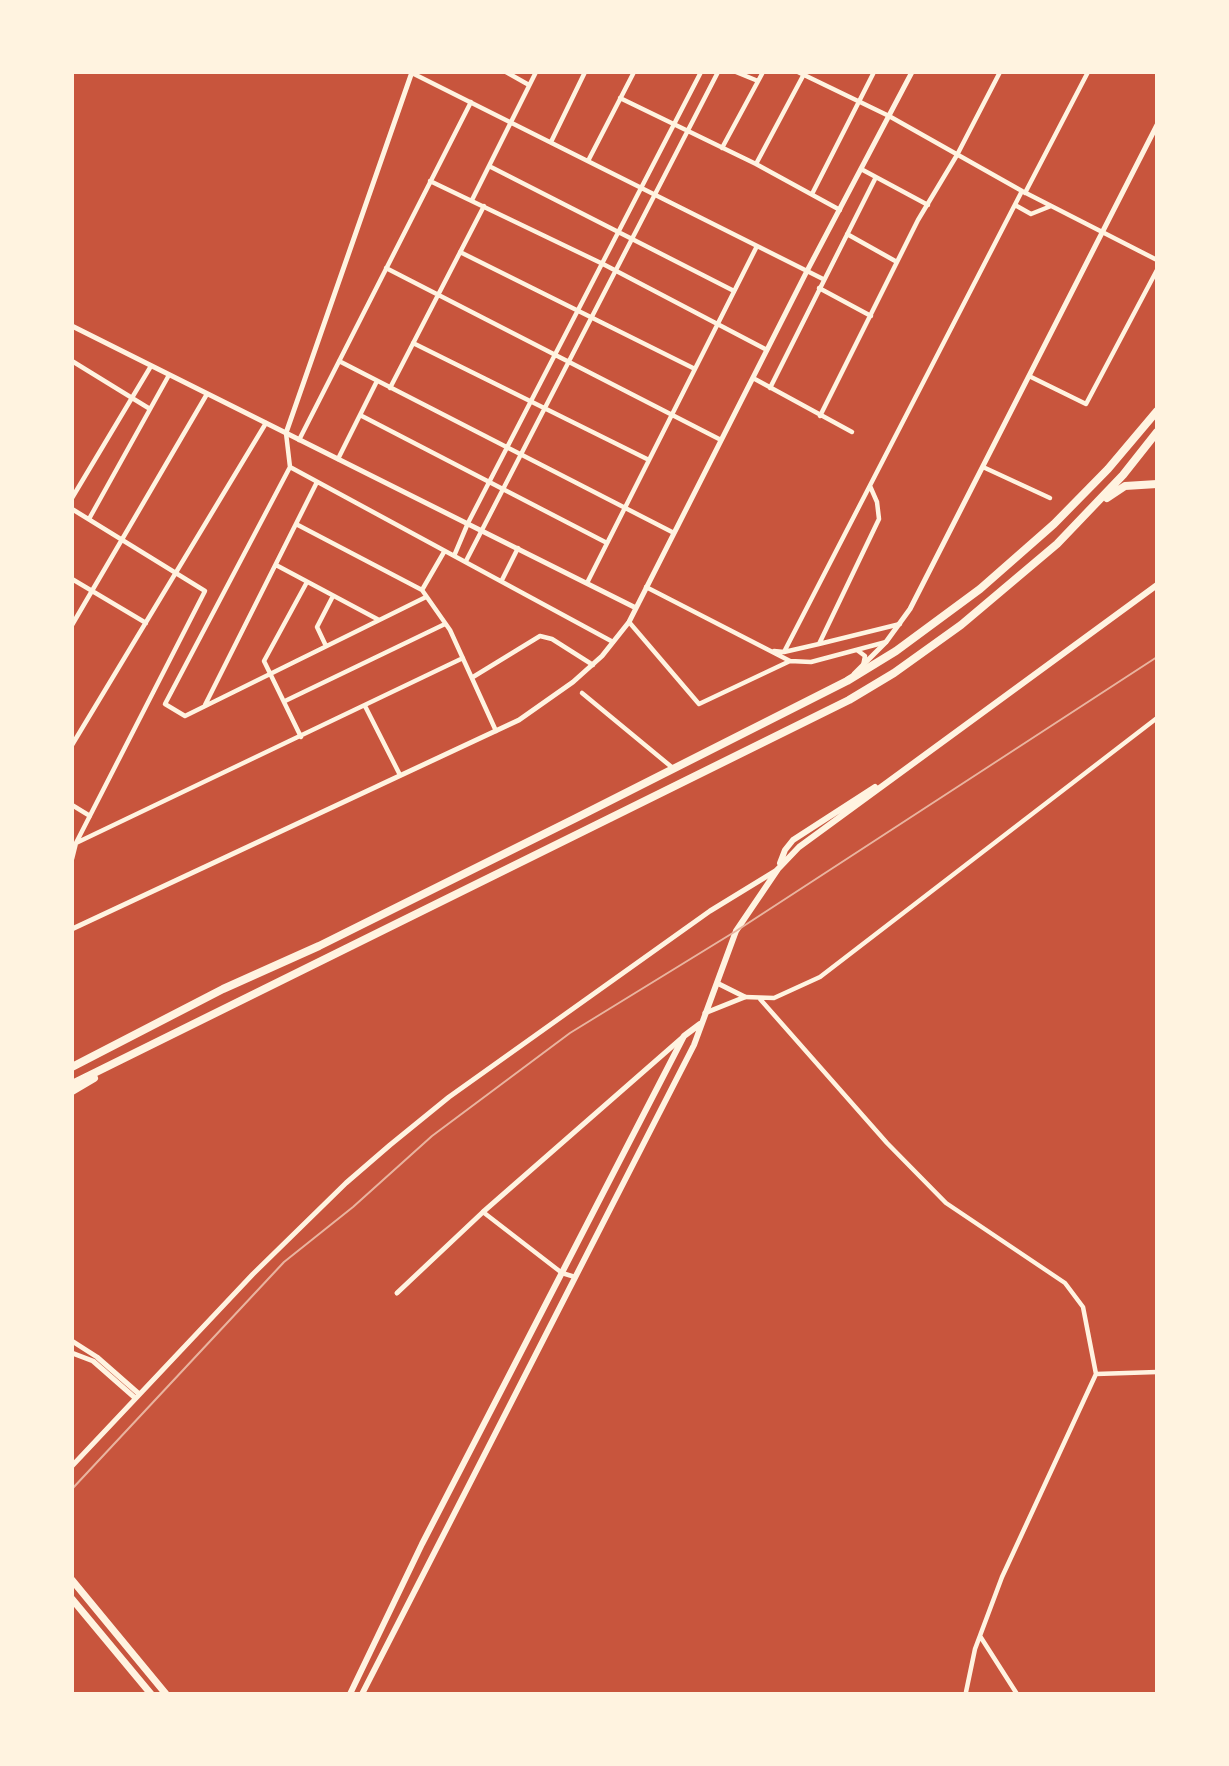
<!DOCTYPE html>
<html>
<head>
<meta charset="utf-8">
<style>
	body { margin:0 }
	#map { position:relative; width:1229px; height:1766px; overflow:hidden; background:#c8553d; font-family:"Playfair Display",serif }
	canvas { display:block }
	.frame { position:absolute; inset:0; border:74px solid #fff3e0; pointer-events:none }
</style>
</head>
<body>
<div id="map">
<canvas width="1229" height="1766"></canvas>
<div class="frame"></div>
</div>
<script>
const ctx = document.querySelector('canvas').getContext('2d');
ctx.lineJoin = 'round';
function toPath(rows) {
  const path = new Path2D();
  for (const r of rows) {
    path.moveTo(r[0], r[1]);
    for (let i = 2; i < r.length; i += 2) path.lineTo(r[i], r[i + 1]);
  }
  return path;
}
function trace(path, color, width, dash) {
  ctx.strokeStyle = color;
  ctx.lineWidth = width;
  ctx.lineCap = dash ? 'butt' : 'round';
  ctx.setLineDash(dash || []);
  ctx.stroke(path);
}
trace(toPath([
	[506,72,529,85],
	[736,72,758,81],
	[798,72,889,116,1022,191,1157,260],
	[412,73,823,279],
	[620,98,756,164,840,210],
	[551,142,585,72],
	[722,148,763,72],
	[588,161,634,72],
	[756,164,804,74],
	[489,166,734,291],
	[861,169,928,205],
	[430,181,603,264,767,350],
	[1025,193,1088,72],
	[812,194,874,72],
	[472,200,536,72],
	[1015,205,1031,214,1051,206],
	[847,234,897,262],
	[460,252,695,369],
	[386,268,721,440],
	[819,288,871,316],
	[413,343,649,460],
	[72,361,150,409],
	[339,361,674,533],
	[1029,376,1086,404,1157,270],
	[753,378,852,432],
	[390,388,484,206],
	[770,388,876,177],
	[360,415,607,543],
	[820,416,918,220,957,155,1000,72],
	[286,433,290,467,165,704,185,716,426,597],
	[299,440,471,102],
	[338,459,377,381],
	[290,467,613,642],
	[983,467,1050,498],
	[72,498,151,366],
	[72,509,205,591,76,843,463,658],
	[89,519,169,375],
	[296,524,422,590],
	[444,552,422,590,450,630,496,731],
	[454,556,468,523,701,72],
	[466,561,718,72],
	[276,565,379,620],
	[72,579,146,623],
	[502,580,518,548],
	[587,583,757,246],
	[646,587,790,661,811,662,886,642],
	[629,622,699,704,790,661],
	[72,625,207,394],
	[819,644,879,519,877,502,870,486],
	[326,646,317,627,333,596],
	[857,650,865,656,863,666],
	[774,651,784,652,819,644,900,624],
	[784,652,1022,191],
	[473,677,540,636,552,639,593,665],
	[582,693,674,769],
	[285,701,445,624],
	[205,705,317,482],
	[365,706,400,775],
	[301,737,264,661,307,582],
	[72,745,266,423],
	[72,805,90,816],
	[72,850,76,843,72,859],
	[745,997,774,998,820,977,1157,718],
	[760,999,887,1143,946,1203,1065,1283,1083,1307,1096,1374,1002,1577,975,1649,966,1692],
	[483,1212,562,1273,575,1277],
	[1096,1374,1157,1372],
	[980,1636,1017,1694]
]), '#fff3e0', 4.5);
trace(toPath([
	[72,326,636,608],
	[286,433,412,72],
	[854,674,886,642,910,609,1157,125],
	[72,929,519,720,573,682,602,656,629,622,807,271,912,72],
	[717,983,745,997],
	[705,1013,745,997],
	[397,1293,483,1212,683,1037],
	[72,1341,97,1357,138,1393],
	[72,1353,93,1361,134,1397],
	[72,1466,253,1274,346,1183,390,1145,449,1097,710,911,777,870]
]), '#fff3e0', 5);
trace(toPath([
	[780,863,785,850,793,840,875,787],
	[350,1694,422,1544,684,1036,700,1024],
	[362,1694,694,1045,736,931,778,869,799,847,1157,585]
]), '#fff3e0', 6);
trace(toPath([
	[72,1580,166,1694],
	[72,1599,151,1694]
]), '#fff3e0', 7);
trace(toPath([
	[1107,498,1125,486,1157,484],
	[72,1067,223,989,319,946,576,818,847,681,896,651,980,589,1054,524,1108,469,1157,411],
	[72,1084,849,700,894,673,961,625,1057,544,1123,475,1157,432],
	[72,1091,94,1078]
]), '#fff3e0', 8);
trace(toPath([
	[72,1489,284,1262,353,1207,432,1136,570,1033,736,931,1157,657]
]), '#e9b49f', 2);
</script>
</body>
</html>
